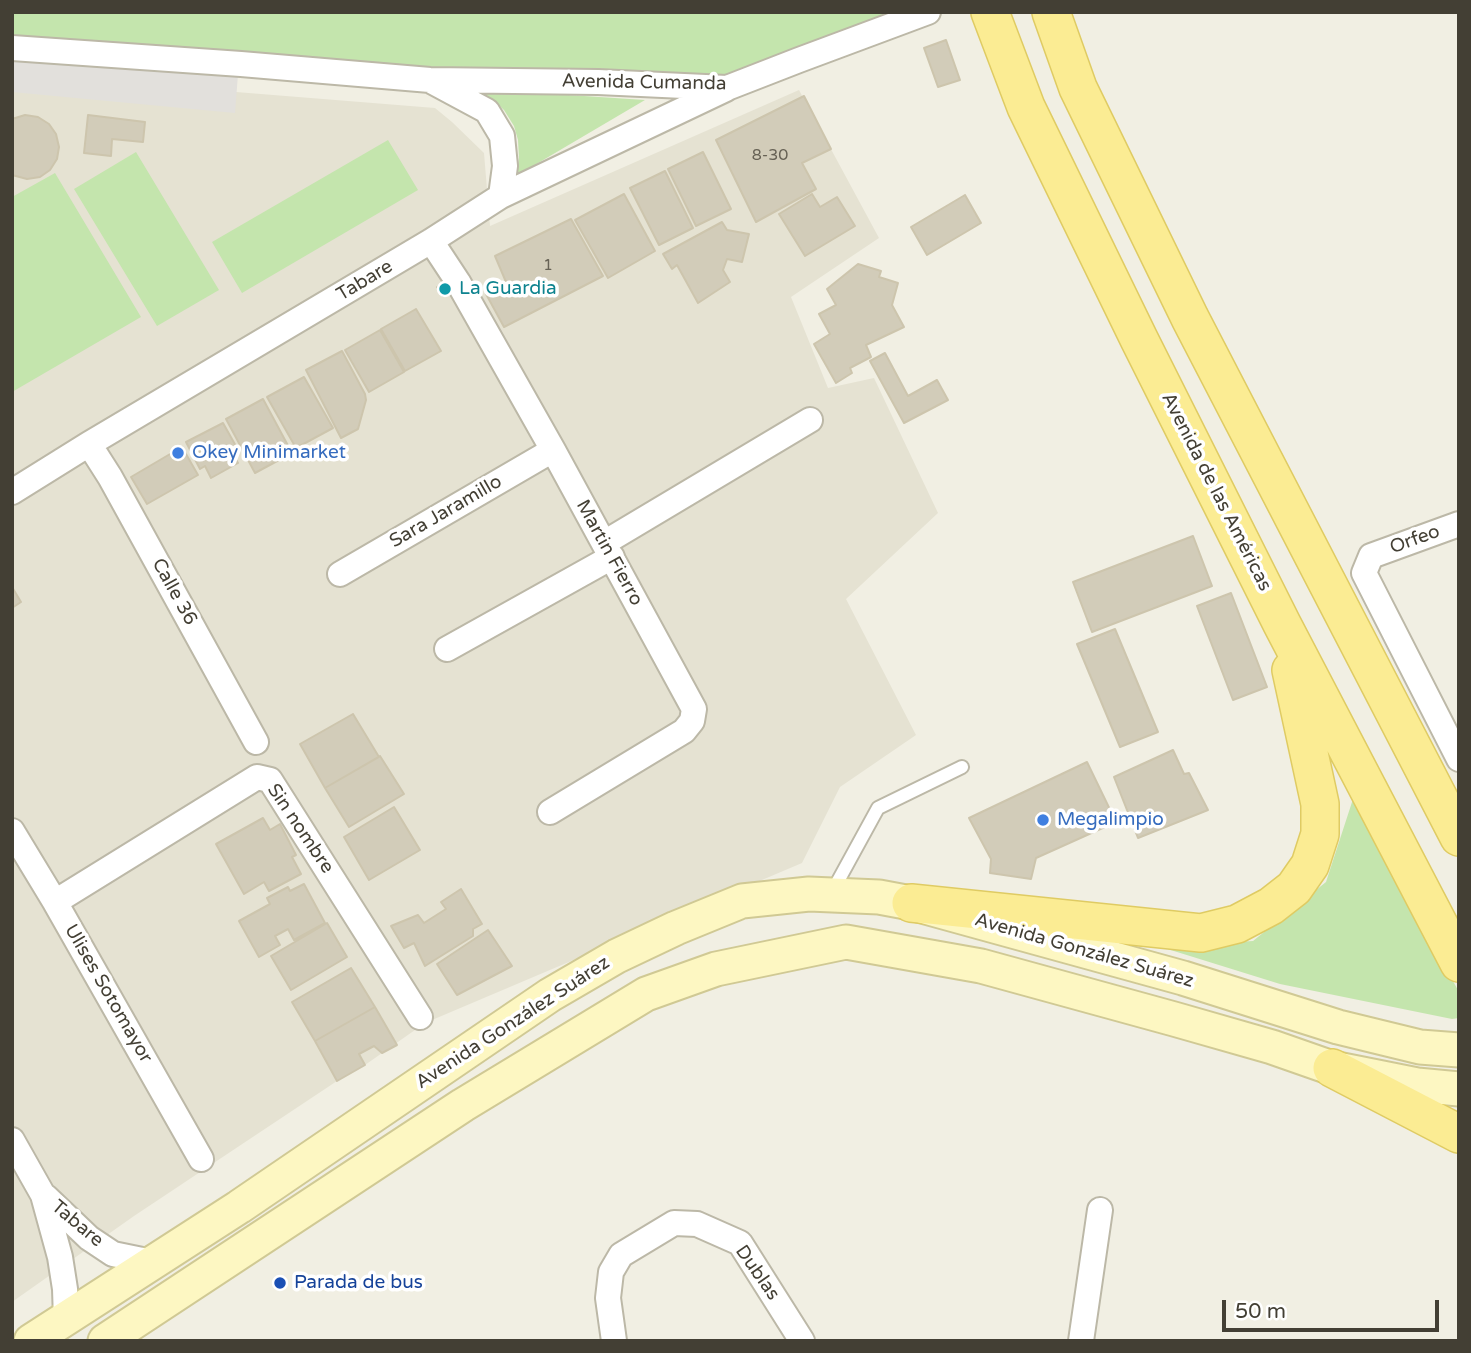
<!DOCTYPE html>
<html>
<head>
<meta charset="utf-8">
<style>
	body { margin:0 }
	#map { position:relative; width:1471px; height:1353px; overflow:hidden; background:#f1efe3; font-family:"Varela Round",sans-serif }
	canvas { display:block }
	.frame { position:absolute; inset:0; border:14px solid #433f34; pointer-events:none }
	.scale { position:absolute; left:1222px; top:1300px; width:217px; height:32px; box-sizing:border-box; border:4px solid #433f34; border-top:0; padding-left:9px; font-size:21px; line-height:24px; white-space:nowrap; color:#433f34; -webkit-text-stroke:5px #fff; paint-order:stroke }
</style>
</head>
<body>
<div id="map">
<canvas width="1471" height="1353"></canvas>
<div class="frame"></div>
<div class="scale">50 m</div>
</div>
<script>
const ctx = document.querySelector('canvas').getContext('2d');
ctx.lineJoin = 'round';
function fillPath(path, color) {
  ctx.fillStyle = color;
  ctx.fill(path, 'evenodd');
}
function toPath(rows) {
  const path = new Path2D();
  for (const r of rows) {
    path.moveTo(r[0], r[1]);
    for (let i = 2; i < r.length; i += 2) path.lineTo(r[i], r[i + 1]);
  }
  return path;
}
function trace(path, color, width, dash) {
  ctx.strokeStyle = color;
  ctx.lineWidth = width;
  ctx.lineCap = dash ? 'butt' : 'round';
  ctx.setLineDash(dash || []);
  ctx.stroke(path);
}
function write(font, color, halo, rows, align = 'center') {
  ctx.font = font + ' "Varela Round",sans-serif';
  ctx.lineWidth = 7;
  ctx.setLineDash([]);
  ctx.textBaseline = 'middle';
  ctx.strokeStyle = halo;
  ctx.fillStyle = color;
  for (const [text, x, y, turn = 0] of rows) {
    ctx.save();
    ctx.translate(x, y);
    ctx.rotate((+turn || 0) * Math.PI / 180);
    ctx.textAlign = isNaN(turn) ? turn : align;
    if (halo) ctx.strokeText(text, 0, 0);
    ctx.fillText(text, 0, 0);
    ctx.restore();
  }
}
fillPath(toPath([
	[12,74,435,108,452,122,484,153,490,226,799,90,879,238,791,297,828,388,874,378,938,513,846,599,916,735,840,787,802,863,425,1023,365,1065,337,1081,134,1216,12,1302]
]), '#e5e2d2');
fillPath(toPath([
	[12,12,928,12,727,88,453,73,246,51,12,40],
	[477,89,645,100,516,176,519,158,518,140,514,126,504,110,493,100],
	[388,140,418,190,242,293,212,242],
	[136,152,219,290,157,326,74,189],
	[55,173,141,317,12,392,12,197],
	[1353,799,1459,992,1459,1018,1452,1019,1280,984,1161,947,1253,941,1326,882]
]), '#c4e5ad');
fillPath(toPath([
	[12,55,238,74,235,113,12,92]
]), '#e2e0dc');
const building = toPath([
	[946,40,960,80,938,87,924,48,946,40],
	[804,96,831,149,802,163,816,189,756,222,716,140,804,96],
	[25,115,38,117,49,124,56,134,59,147,57,159,50,170,40,177,27,179,12,175,12,119,25,115],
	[88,115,145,122,143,142,112,139,111,156,84,153,88,115],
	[703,152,731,209,696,226,668,169,703,152],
	[665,171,693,228,659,245,630,188,665,171],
	[624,194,655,251,608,278,575,220,624,194],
	[812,194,820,207,837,197,855,226,805,256,779,214,812,194],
	[965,195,981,223,927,255,911,227,965,195],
	[571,219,603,276,504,327,486,294,506,282,495,256,571,219],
	[722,222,727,230,749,234,742,262,727,259,723,270,730,282,698,303,677,265,672,269,663,254,722,222],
	[858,264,881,271,879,277,898,283,892,305,904,327,866,345,871,357,850,368,852,373,836,383,814,344,830,334,819,314,836,305,827,289,858,264],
	[447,281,452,290,443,296,437,287,447,281],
	[416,309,441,351,405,371,381,329,416,309],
	[380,330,404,372,369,392,345,350,380,330],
	[342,351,365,394,366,400,358,429,341,438,306,370,342,351],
	[885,353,908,396,937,380,948,400,904,423,870,361,885,353],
	[304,377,333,428,296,448,267,397,304,377],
	[263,399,292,453,255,473,226,419,263,399],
	[223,423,237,448,231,451,238,463,211,478,205,466,200,469,186,442,223,423],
	[182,447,198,475,147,504,131,477,182,447],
	[1193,536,1212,586,1092,632,1073,582,1193,536],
	[12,587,21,602,12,608,12,587],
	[1231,593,1267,687,1233,700,1197,606,1231,593],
	[1115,629,1158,732,1120,747,1077,644,1115,629],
	[353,714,379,757,325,788,300,744,353,714],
	[1173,750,1184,774,1189,773,1208,810,1138,838,1114,777,1173,750],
	[380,756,404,794,349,827,325,788,380,756],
	[1087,762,1116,822,1036,858,1031,879,990,873,991,859,969,818,1087,762],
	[394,807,420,850,369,880,344,837,394,807],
	[263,818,270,830,280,824,296,855,292,857,301,874,269,891,264,882,244,894,216,844,263,818],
	[304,884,325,923,294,940,288,929,275,936,280,945,259,957,239,921,270,904,267,898,288,887,290,891,304,884],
	[461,889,482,924,473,929,473,936,425,966,414,943,404,948,391,926,418,915,424,923,446,909,441,902,461,889],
	[327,923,347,957,291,990,271,956,327,923],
	[488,930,512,966,457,995,437,964,488,930],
	[351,968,375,1007,315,1041,292,1002,351,968],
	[375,1007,397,1045,382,1053,374,1046,359,1054,365,1065,337,1081,315,1041,375,1007]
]);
fillPath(building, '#d2ccb9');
trace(building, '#cdc5ad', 2);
const service = toPath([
	[832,892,878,808,962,767]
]);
const minor = toPath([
	[12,48,241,64,430,80,598,82,727,88,799,60,928,12],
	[433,82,487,111,502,136,505,166,501,196],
	[431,241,458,282,553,450,694,709,692,721,684,731,550,812],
	[89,444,110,477,256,742],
	[12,492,89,444,431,241,501,196,726,89],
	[1459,524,1371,556,1364,573,1459,759],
	[604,543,810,420],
	[340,574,553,450],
	[447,649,612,557],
	[12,831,55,902,201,1159],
	[55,902,257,777,270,780,420,1017],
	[12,1140,43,1195,60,1257,65,1289,66,1319],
	[46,1197,89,1238,113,1254,152,1262],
	[614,1341,608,1298,611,1272,621,1255,674,1223,697,1224,740,1243,802,1341],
	[1081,1341,1100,1210]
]);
const secondary = toPath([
	[31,1341,239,1207,550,995,617,956,676,928,742,901,809,894,879,897,911,903,1183,978,1338,1027,1420,1047,1459,1050],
	[105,1341,463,1105,646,994,716,969,846,942,981,966,1174,1019,1272,1047,1332,1068,1417,1085,1459,1089]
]);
const primary = toPath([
	[990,12,1026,107,1139,339,1282,624,1459,963],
	[1051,12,1078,88,1190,318,1459,837],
	[911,903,1201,933,1237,924,1271,906,1294,888,1310,865,1320,834,1320,804,1291,670],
	[1332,1068,1459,1134]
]);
trace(service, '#bcb8a7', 16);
trace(minor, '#bcb8a7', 28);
trace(secondary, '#d0c994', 37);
trace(primary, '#dfcb63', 40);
trace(service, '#fff', 12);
trace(minor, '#fff', 24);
trace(secondary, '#fdf7c2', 33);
trace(primary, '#fbec93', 37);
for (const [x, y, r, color] of [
	[445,289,7,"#0f9aa8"],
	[178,453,7,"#3f7fe0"],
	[1043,820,7,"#3f7fe0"],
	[280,1283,7,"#1a4fb4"]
]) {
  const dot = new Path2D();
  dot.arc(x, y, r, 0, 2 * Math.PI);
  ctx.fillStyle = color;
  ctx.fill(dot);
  trace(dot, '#fff', 2.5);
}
write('16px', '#676255', null, [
	["8-30",770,156],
	["1",548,266]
]);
write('19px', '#433f34', '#fff', [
	["Avenida Cumanda",644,83,1],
	["Tabare",365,281,-31],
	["Avenida de las Américas",1216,492,63],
	["Sara Jaramillo",446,512,-30],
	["Orfeo",1415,540,-20],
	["Martin Fierro",609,553,61],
	["Calle 36",174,592,61],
	["Sin nombre",300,829,56],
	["Avenida González Suárez",1084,951,16],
	["Ulises Sotomayor",108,994,60],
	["Avenida González Suárez",513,1023,-33],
	["Tabare",77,1224,40],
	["Dublas",757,1273,55]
]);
write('19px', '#0d838f', '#fff', [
	["La Guardia",459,289]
], 'left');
write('19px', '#366cbe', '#fff', [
	["Okey Minimarket",192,453],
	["Megalimpio",1057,820]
], 'left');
write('19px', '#164399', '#fff', [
	["Parada de bus",294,1283]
], 'left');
</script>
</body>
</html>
